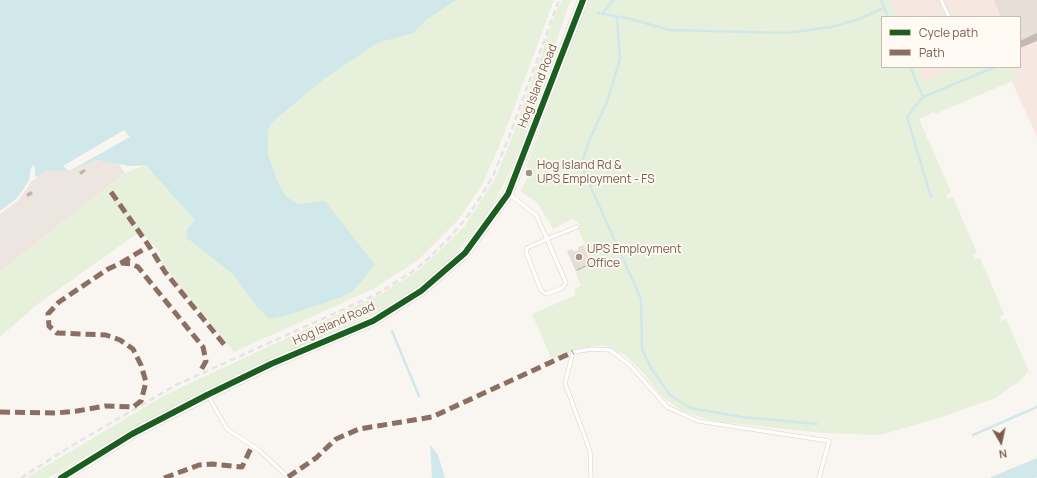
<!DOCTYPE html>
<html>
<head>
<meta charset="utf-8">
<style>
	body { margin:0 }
	#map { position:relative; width:1037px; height:478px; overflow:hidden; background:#f9f5f0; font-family:Manrope,sans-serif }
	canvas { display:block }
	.legend { position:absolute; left:881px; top:16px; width:140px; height:52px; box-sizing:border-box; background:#fffaf3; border:1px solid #cabbb1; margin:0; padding:5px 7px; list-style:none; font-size:12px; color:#7a5c4d }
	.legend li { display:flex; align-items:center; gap:8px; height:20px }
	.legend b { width:20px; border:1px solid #cabbb1 }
	.north { position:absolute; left:981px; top:422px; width:40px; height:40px; -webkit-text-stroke:3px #fffaf3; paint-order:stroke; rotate:171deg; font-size:11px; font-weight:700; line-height:16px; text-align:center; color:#7a5c4d }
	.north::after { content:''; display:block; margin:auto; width:14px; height:18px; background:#7a5c4d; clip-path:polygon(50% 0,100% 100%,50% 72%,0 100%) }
</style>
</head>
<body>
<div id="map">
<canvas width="1037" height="478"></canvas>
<ul class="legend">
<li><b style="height:5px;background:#1b5e20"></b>Cycle path</li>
<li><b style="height:5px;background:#8d6e63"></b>Path</li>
</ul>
<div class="north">N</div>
</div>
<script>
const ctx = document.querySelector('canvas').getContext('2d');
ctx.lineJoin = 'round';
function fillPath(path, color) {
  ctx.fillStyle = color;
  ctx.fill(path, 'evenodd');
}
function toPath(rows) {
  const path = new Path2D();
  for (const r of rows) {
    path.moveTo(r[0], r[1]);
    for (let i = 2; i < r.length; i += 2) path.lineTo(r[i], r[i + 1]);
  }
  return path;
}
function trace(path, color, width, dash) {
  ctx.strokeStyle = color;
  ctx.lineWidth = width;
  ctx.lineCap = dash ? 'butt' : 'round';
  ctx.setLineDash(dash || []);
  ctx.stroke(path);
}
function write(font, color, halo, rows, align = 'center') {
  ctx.font = font + ' Manrope,sans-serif';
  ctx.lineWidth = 3.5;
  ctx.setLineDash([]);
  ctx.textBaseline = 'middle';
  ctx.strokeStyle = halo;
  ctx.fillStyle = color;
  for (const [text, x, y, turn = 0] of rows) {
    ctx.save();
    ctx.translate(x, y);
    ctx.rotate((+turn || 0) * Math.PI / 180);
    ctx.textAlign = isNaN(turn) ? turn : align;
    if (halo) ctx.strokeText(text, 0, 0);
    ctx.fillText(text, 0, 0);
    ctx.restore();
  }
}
fillPath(toPath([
	[871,0,1037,0,1037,137,1008,73,922,114,901,67,1020,67,1020,17,882,17]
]), '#f6e8e1');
fillPath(toPath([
	[96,160,118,163,125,173,0,272,0,212,35,177,47,169,51,171,69,171]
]), '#ede5e0');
fillPath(toPath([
	[371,0,554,0,505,132,483,183,459,219,418,260,373,289,234,352,162,264,160,252,141,231,39,303,0,337,0,272,125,173,144,166,129,166,96,160,69,171,51,171,50,164],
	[562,0,571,0,564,18,539,96,514,162,491,209,453,257,413,290,372,314,233,376,110,441,48,478,26,478,165,395,379,295,419,270,464,227,495,179,514,132,557,9],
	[587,0,890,0,898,17,882,17,882,67,919,67,925,81,958,67,1012,67,1017,79,935,114,934,112,919,119,951,192,946,195,948,199,953,197,977,253,973,255,975,260,980,258,1004,314,1000,317,1001,321,1006,319,1029,371,1021,380,995,398,939,418,880,435,822,433,713,421,682,411,661,396,641,370,626,356,604,345,580,348,552,360,532,314,576,295,574,289,581,286,575,270,591,263,583,245,585,244,578,229,580,226,577,221,572,219,553,229,537,202,522,193,521,190,531,170,526,168]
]), '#e7f0db');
fillPath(toPath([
	[0,0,456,0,427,19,413,33,377,43,324,79,271,123,268,131,268,155,277,180,286,197,298,204,325,201,375,265,353,291,339,298,288,315,270,319,257,307,233,274,187,238,187,230,195,220,146,165,129,166,96,160,69,171,51,171,47,170,31,180,17,200,0,212],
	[430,445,438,455,445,478,432,478],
	[1037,458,1037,477,1035,478,989,478]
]), '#d0e8ea');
fillPath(toPath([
	[124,130,130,137,69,171,63,166],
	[34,165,35,167,35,177,37,176,37,178,32,181,18,201,0,214,0,211,16,199,23,190,29,180,31,168]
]), '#f9f5f0');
fillPath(toPath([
	[995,0,1037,0,1037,41,1020,48,1020,17,1002,17],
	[84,169,86,171,81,175,79,172],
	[31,191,33,194,28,197,26,194],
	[583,246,591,264,577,271,568,252,573,253,580,250]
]), '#0003');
trace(toPath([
	[881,0,888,17],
	[598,13,631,19,669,30,788,33,831,27,859,19,884,8],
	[602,14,613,0],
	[617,17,620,59,607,102,589,141,583,159,584,172,641,299,642,349,651,368,670,395,690,408,742,417,817,424],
	[910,67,923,97],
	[931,197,907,117,912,110,923,97,995,67],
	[392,331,419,396],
	[973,435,1037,407]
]), '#d0e8ea', 2.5);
fillPath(toPath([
	[994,0,1037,0,1037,33,1020,41,1020,17,1001,17],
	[583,245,591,263,575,270,567,251,572,249,574,252,579,249,578,247]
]), '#e6ded7');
const lane = toPath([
	[941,0,949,17],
	[509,194,536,215,547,239,566,283,562,288,546,294,541,290,526,252,527,248,547,239,577,227],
	[208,396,227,429,260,451,289,478],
	[591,478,590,451,565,383,573,352,592,349,610,350,630,365,667,407,698,421,829,441,819,478]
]);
const secondary = toPath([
	[61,478,132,434,207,395,271,364,373,321,421,291,465,253,508,194,583,0]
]);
trace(lane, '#d7d1cb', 4.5);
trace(secondary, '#d9d2cb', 11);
trace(lane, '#fefefd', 3.5);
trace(secondary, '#fefefd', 10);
trace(toPath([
	[21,478,68,448,174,386,377,294,415,270,429,258,451,236,467,217,481,196,493,176,509,137,559,0]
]), '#e6e3e7', 2.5, [6, 4]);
trace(toPath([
	[111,192,149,246,165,272,227,348],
	[121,263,149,246],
	[0,412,56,413,77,411,105,406,133,407,141,401,146,382,141,365,133,349,120,340,106,335,57,333,49,326,48,314,59,302,108,269,121,263,132,264,138,267,203,347,206,361,201,370],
	[288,477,316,458,336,439,359,429,432,417,573,352],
	[164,478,199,465,212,464,242,467,252,446]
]), '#8d6e63', 5, [10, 5]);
trace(toPath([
	[61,478,132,434,207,395,271,364,373,321,421,291,465,253,508,194,583,0]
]), '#1b5e20', 6);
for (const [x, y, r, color] of [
	[529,173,4,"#a69286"],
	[579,257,4,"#a69286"]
]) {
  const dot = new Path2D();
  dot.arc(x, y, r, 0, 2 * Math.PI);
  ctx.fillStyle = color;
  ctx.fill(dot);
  trace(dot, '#fffaf3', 1.5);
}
write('12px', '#7a5c4d', '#fffaf3', [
	["Hog Island Road",538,86,-69],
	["Hog Island Road",334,324,-24]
]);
write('12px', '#7a5c4d', '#fffaf3', [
	["Hog Island Rd &",537,166],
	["UPS Employment - FS",537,180],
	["UPS Employment",587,250],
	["Office",587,264]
], 'left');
</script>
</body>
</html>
